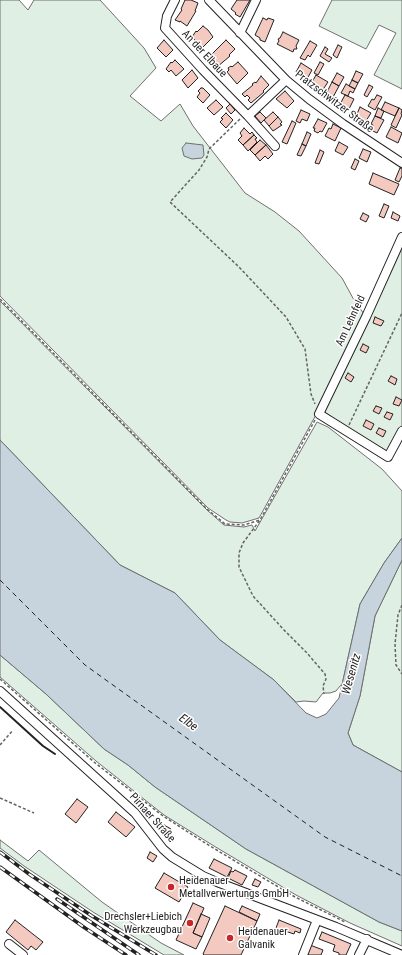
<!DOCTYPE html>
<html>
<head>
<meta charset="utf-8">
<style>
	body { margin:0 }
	canvas { display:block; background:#fff }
</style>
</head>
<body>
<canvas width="402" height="955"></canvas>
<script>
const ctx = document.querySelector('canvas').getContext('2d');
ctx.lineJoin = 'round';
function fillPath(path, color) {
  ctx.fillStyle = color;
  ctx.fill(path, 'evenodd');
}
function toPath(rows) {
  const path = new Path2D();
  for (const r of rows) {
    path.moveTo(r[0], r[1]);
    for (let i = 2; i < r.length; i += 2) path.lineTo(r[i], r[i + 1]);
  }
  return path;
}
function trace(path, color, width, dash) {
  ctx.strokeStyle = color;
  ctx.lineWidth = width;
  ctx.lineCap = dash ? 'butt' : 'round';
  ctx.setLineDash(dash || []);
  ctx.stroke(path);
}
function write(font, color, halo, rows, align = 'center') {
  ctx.font = font + ' "Roboto Condensed",sans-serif';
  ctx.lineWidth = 3;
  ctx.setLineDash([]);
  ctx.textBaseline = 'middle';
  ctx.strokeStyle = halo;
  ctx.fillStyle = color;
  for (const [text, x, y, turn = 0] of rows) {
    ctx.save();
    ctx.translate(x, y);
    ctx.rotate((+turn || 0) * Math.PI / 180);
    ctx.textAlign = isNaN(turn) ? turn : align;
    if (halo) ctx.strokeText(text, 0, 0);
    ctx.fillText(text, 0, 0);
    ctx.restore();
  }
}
const green = toPath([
	[0,0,19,0,28,10,34,0,100,0,144,48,156,68,130,96,161,121,180,104,193,126,245,193,275,212,299,231,342,278,354,300,364,314,317,413,259,518,242,523,230,522,226,520,208,508,0,296,0,0],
	[332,0,402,0,402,89,374,75,396,33,379,25,366,49,319,26,332,0],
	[402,243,402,428,388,450,383,452,323,411,402,243],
	[0,301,207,510,224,525,244,527,252,525,255,531,317,422,328,427,382,469,402,491,402,538,384,563,360,604,342,685,340,686,336,691,330,693,323,693,316,702,304,701,296,702,274,680,220,640,175,593,120,565,0,440,0,301],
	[402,560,402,772,353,745,348,733,360,696,375,616,402,560],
	[0,655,46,694,104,749,128,765,155,787,246,849,379,922,402,931,402,946,350,923,296,895,214,846,164,815,96,761,0,677,0,655],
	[0,840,28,861,39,850,102,902,161,943,184,955,164,955,93,912,24,866,0,848,0,840]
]);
fillPath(green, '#e0efe3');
trace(green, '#6f6f6f', 1);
const water = toPath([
	[186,143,203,145,204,155,202,158,192,159,184,156,182,148,186,143],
	[0,440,120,565,175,593,220,640,274,680,306,713,317,718,326,714,339,698,360,604,384,563,402,538,402,560,375,616,360,696,348,733,353,745,402,772,402,931,379,922,246,849,155,787,128,765,104,749,46,694,0,655,0,440]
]);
fillPath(water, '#c7d3dd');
trace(water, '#6f6f6f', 1);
trace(toPath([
	[0,580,85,665,325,837,402,876]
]), '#222', 1, [5, 4]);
const building = toPath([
	[185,0,191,0,198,3,195,11,196,11,187,26,180,21,180,22,175,20,182,10,181,9,185,0],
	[237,0,250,0,240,17,235,14,236,13,231,9,237,0],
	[263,18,267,20,268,18,274,20,265,42,260,40,260,38,255,35,263,18],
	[203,26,208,30,213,37,202,48,192,37,196,31,197,32,203,26],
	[283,32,299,40,296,46,297,49,294,49,293,52,277,44,279,41,278,39,280,38,283,32],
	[164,40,173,50,166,57,157,48,164,40],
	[226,40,235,49,229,55,230,56,217,67,213,64,215,62,212,59,211,61,208,58,226,40],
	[310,41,317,45,310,57,308,55,305,60,300,58,310,41],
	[338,45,342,47,337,58,333,55,338,45],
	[325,47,328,49,325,54,332,58,329,62,320,56,325,47],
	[175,60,184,69,176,76,171,70,169,72,166,69,171,62,172,63,175,60],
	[238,62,248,73,237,84,227,72,229,70,228,68,231,66,232,67,238,62],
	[320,62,324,64,318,75,314,73,320,62],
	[301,63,312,70,307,79,296,72,301,63],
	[192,70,198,78,188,88,182,80,192,70],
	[356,71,363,74,358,83,352,80,356,71],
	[337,73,344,77,339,86,332,82,337,73],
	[316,75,328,82,322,91,311,84,316,75],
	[261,76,269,85,263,91,264,92,251,103,248,100,250,98,247,95,245,97,242,94,253,85,252,84,255,82,256,83,261,76],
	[352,80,358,83,355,89,349,86,352,80],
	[332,82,339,86,331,101,324,98,332,82],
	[346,84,355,89,353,93,350,91,348,96,341,93,346,84],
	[369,85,373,87,367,97,364,95,369,85],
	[201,88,203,88,210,95,203,103,197,97,200,93,198,91,201,88],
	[285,91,294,101,287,108,276,99,285,91],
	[345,95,354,99,348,111,339,106,345,95],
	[377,95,382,97,375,110,368,106,372,99,374,100,377,95],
	[216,100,223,107,214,115,207,108,216,100],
	[385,102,399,108,395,116,381,110,385,102],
	[230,104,235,110,231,114,226,108,230,104],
	[360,107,371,113,366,121,356,116,360,107],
	[378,108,384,111,381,118,375,116,378,108],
	[399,108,402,110,401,114,402,115,396,128,391,125,399,108],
	[301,110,310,114,307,121,302,119,300,123,296,121,301,110],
	[260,112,266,118,261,123,255,116,260,112],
	[273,112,278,117,269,126,264,120,273,112],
	[226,113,233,120,226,128,220,122,223,119,221,118,226,113],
	[375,116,384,120,377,133,371,130,373,125,371,124,375,116],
	[278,117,282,122,280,124,282,125,273,131,269,126,278,117],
	[318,119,327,123,322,132,320,131,318,133,314,131,315,128,313,128,318,119],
	[292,121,296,123,287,144,282,142,292,121],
	[333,124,341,128,335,141,325,136,329,128,331,129,333,124],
	[391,127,402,133,398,143,386,137,391,127],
	[244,128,250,134,252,132,254,135,243,145,238,140,242,136,240,133,244,128],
	[307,132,311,134,306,146,302,144,307,132],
	[254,135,257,138,255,139,257,142,248,151,243,145,254,135],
	[260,140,266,145,255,155,250,150,260,140],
	[339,142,348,147,343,155,335,151,339,142],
	[302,144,306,146,301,156,297,155,302,144],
	[266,145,273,154,268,159,265,156,260,161,255,155,266,145],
	[363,149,371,152,367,162,359,158,363,149],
	[320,150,324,152,319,164,315,163,320,150],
	[355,159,359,161,355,170,351,168,355,159],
	[400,168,402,169,402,176,399,182,395,180,400,168],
	[373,173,399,184,394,195,369,184,373,173],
	[384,204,389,206,384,218,379,216,384,204],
	[393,212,400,216,398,221,391,218,393,212],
	[363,213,369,216,366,222,360,219,363,213],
	[375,317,384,321,381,326,373,323,375,317],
	[363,344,369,347,366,353,360,350,363,344],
	[348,373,354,377,351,382,345,378,348,373],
	[391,376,397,379,395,385,388,381,391,376],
	[396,397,402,400,399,406,393,404,396,397],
	[376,406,382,408,379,414,373,411,376,406],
	[387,412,393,414,390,420,384,417,387,412],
	[366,420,374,424,371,430,363,426,366,420],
	[379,428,386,431,383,437,376,433,379,428],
	[77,799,88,807,76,823,65,814,77,799],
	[116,812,135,827,126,837,108,822,116,812],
	[164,825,171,829,167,834,161,831,164,825],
	[150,852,157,856,153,862,147,858,150,852],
	[214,859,232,868,227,877,209,868,214,859],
	[235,870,247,876,242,885,228,878,231,871,233,872,235,870],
	[164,873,188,887,179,902,155,888,164,873],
	[255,879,261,882,258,887,252,885,255,879],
	[193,903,204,908,193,933,202,937,196,949,176,940,193,903],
	[225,906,257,921,241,955,204,955,203,954,225,906],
	[242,906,260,914,257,921,239,912,242,906],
	[201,914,210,918,202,937,193,933,201,914],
	[15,920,43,942,36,950,31,946,28,950,6,932,15,920],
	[279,920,301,929,300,933,295,931,294,934,276,928,279,920],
	[322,932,351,944,346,955,339,955,339,953,333,951,335,945,319,939,322,932],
	[310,945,323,950,321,955,306,955,310,945]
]);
fillPath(building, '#f3c9c0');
trace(building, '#222', 1);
const minor = toPath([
	[175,0,167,16,165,28,203,70,248,116,286,80],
	[209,0,286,80,309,99,343,124,402,163],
	[240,33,256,0],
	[248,116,275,146],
	[402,237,366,317,319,414,388,457,402,431],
	[0,691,135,813,163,849,172,857,203,876,217,882,336,927,402,955],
	[9,944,23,955],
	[303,955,317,920],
	[359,955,367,939]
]);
trace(minor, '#222', 10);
trace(toPath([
	[240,119,209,149,207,157,199,170,170,202,239,267,286,317,305,349,311,394,315,404],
	[0,299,207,509,225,524,244,525,260,520],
	[315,420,260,520,243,543,239,553,239,567,253,596,284,630,307,653,325,674,326,679,323,686,324,694],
	[349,425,402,313],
	[402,605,398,615,395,644,396,665,402,674],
	[0,679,94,762,163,816,210,846,295,897,345,922],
	[0,745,13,730],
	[0,798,34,813]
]), '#646464', 1.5, [3, 2]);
trace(minor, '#fff', 8);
const rail = toPath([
	[0,852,29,874,92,916,156,955],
	[0,867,85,928,126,955],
	[57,899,139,955]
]);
trace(rail, '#222', 3.5);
trace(rail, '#fff', 2, [6]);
trace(toPath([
	[0,707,43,746,55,754]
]), '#222', 2);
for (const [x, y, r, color] of [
	[171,887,4,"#c62828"],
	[190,923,4,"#c62828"],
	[230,938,4,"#c62828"]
]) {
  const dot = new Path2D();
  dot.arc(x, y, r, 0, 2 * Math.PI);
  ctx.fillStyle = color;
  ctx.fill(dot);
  trace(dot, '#fff', 1.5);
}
write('11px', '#222', '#fff', [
	["An der Elbaue",204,54,47],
	["Pratzschwitzer Straße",334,102,37],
	["Am Lehnfeld",351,321,-65],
	["Pirnaer Straße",152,818,48]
]);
write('11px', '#222', '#fff', [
	["Heidenauer",179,881],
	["Metallverwertungs GmbH",179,894],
	["Drechsler+Liebich",182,917,"right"],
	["Werkzeugbau",182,930,"right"],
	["Heidenauer",238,932],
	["Galvanik",238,945]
], 'left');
write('italic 12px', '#222', '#fff', [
	["Wesenitz",352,674,-74],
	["Elbe",188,723,35]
]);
</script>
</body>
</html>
